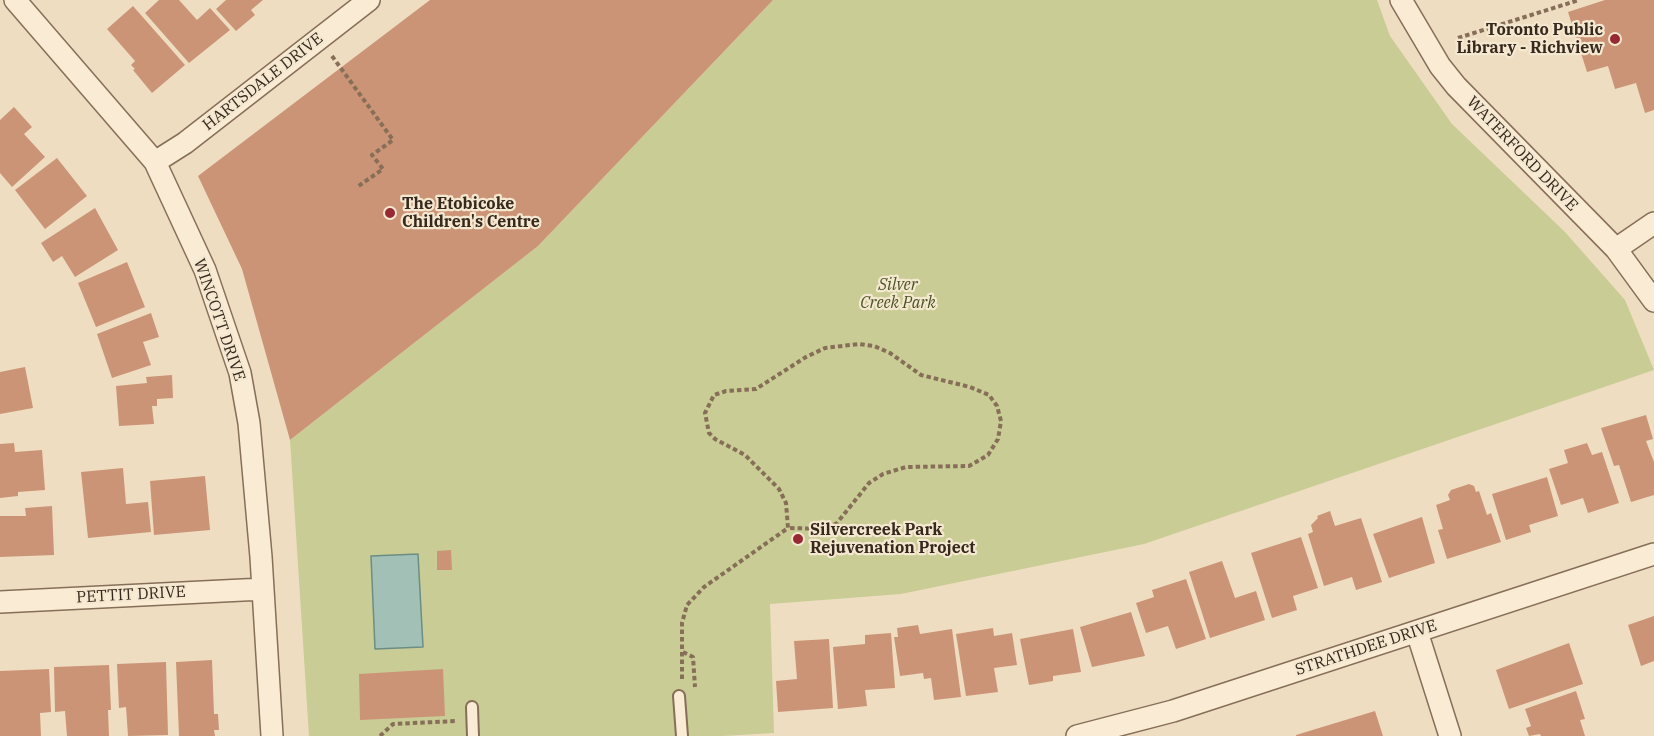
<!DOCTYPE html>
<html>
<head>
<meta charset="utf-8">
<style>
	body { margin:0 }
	canvas { display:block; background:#eeddc1 }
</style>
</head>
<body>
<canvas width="1654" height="736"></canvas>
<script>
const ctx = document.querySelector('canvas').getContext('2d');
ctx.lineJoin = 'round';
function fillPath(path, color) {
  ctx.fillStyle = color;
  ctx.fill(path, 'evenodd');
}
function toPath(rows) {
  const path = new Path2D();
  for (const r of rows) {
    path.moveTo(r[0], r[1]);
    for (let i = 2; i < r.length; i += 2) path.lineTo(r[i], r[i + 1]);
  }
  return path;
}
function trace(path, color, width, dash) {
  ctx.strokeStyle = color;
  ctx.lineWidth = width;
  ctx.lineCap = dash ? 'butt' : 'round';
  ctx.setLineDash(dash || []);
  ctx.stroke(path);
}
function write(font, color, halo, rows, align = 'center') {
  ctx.font = font + ' "IBM Plex Serif",serif';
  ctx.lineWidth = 4.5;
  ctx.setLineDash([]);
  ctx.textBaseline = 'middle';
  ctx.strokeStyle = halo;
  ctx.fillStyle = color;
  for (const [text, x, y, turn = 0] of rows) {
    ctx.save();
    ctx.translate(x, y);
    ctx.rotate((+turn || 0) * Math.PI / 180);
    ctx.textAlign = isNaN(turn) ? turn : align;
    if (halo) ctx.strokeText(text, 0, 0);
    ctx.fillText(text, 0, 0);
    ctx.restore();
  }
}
fillPath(toPath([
	[773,0,1377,0,1390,36,1452,124,1565,232,1625,300,1654,370,1144,544,901,594,770,604,774,733,722,736,309,736,290,440,538,246]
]), '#c9cc95');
const water = toPath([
	[418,554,423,647,375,649,371,556,418,554]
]);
fillPath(water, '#a3c0b6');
trace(water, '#6b8e83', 1.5);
fillPath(toPath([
	[159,0,179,0,197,20,210,8,230,30,189,63,145,13],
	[226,0,263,0,251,10,255,15,236,31,216,9],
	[430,0,773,0,538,246,290,440,242,269,198,176],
	[1605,0,1654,0,1654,110,1645,113,1636,83,1615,89,1608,66,1587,72,1568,12],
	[133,6,185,65,152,93,133,70,135,69,131,65,135,61,107,29],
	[14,107,32,127,24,134,45,157,12,187,0,173,0,120],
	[57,158,87,196,45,229,15,190],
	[95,208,118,250,75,277,62,256,53,262,41,243],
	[127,262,145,307,96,327,78,283],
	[151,313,159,337,143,342,151,365,112,378,97,334],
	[25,367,33,408,0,414,0,372],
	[172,375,173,398,157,399,157,406,152,406,154,424,119,426,116,386,147,383,146,377],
	[1646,415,1653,439,1646,441,1654,462,1654,495,1631,502,1619,465,1614,466,1601,428],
	[14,443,15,452,42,450,45,490,18,492,18,496,0,498,0,444],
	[1587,443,1592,455,1602,452,1619,503,1588,513,1583,498,1561,505,1549,469,1568,463,1564,450],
	[123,468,126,504,148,502,151,532,88,538,81,472],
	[205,476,210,530,154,535,150,481],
	[1547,477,1558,516,1529,525,1531,532,1506,540,1492,494],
	[1469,484,1474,486,1476,492,1479,491,1487,515,1491,513,1501,542,1447,559,1438,530,1443,529,1436,505,1450,500,1448,495,1451,490],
	[52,506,54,555,0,557,0,516,26,516,25,508],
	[1330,511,1335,526,1361,518,1382,582,1356,590,1352,577,1324,586,1308,534,1313,532,1311,525,1318,518,1317,516],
	[1422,517,1435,563,1389,578,1373,534],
	[1301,537,1318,588,1293,596,1297,610,1272,618,1251,553],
	[451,550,452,570,437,570,437,551],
	[1222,561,1235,598,1256,591,1265,620,1210,638,1189,572],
	[1186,579,1206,639,1176,649,1168,626,1146,633,1136,603,1154,597,1152,590],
	[1131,612,1145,656,1092,667,1080,627],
	[1654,616,1654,661,1641,666,1628,625],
	[918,625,920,634,952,629,961,697,934,700,931,678,924,679,923,673,900,676,894,637,898,637,897,628],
	[993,628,994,636,1012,633,1017,665,994,668,998,692,966,696,956,634],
	[1073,629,1081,672,1053,676,1053,681,1029,685,1020,639],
	[891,633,895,688,865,690,867,706,838,709,833,647,865,644,865,635],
	[829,639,833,708,778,712,776,681,797,679,794,641],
	[1569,643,1583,684,1509,709,1496,670],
	[212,660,214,714,218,714,219,730,214,730,215,736,179,736,176,662],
	[166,662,168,735,128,736,126,707,119,708,117,664],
	[109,665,111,710,108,710,109,736,67,736,65,711,55,712,54,667],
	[49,669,51,712,40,713,41,736,0,736,0,671],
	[443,669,445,716,360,720,359,674],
	[1576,691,1585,719,1580,720,1585,736,1541,736,1540,734,1529,736,1526,728,1531,726,1525,709],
	[1375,711,1383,736,1296,736,1296,735]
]), '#cc9476');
const service = toPath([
	[679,696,682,736],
	[472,707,473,736]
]);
const minor = toPath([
	[15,0,155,162,205,270,240,373,249,423,261,557,272,736],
	[1401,0,1440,66,1456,86,1616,249,1654,301],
	[155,162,185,143,369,0],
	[1616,249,1654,223],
	[0,602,263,589],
	[1417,632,1450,736],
	[1077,736,1173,711,1654,554]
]);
trace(service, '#876e58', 14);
trace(minor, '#876e58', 24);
trace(toPath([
	[1458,38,1579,0],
	[332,56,393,140,372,155,383,169,357,187],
	[683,652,693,657,695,687],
	[682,679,682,623,687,605,704,587,788,528,786,503,779,489,745,455,715,439,709,433,705,413,714,395,726,391,756,389,806,357,825,348,859,344,874,346,890,353,921,375,970,387,989,395,997,406,1001,421,998,439,988,455,969,466,906,467,883,474,869,483,837,523,826,529,788,528],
	[380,736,393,724,457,721]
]), '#876e58', 4, [4.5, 3]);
trace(service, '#f9ebd4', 10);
trace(minor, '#f9ebd4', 21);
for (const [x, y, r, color] of [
	[1615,39,6,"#962931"],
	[390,213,6,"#962931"],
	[798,539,6,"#962931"]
]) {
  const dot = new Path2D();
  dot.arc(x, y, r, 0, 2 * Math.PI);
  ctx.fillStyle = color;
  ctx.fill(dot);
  trace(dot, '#f5e8d0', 2);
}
write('bold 16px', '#37281d', '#f5e8d0', [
	["Toronto Public",1603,30,"right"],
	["Library - Richview",1603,48,"right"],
	["The Etobicoke",402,204],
	["Children's Centre",402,222],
	["Silvercreek Park",810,530],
	["Rejuvenation Project",810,548]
], 'left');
write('16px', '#37281d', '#f5e8d0', [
	["HARTSDALE DRIVE",263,82,-38],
	["WATERFORD DRIVE",1522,154,46],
	["WINCOTT DRIVE",219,320,71],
	["PETTIT DRIVE",131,595,-3],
	["STRATHDEE DRIVE",1366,648,-18]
]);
write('italic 16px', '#4a5323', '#f5e8d0', [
	["Silver",898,285],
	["Creek Park",898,303]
]);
</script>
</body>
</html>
